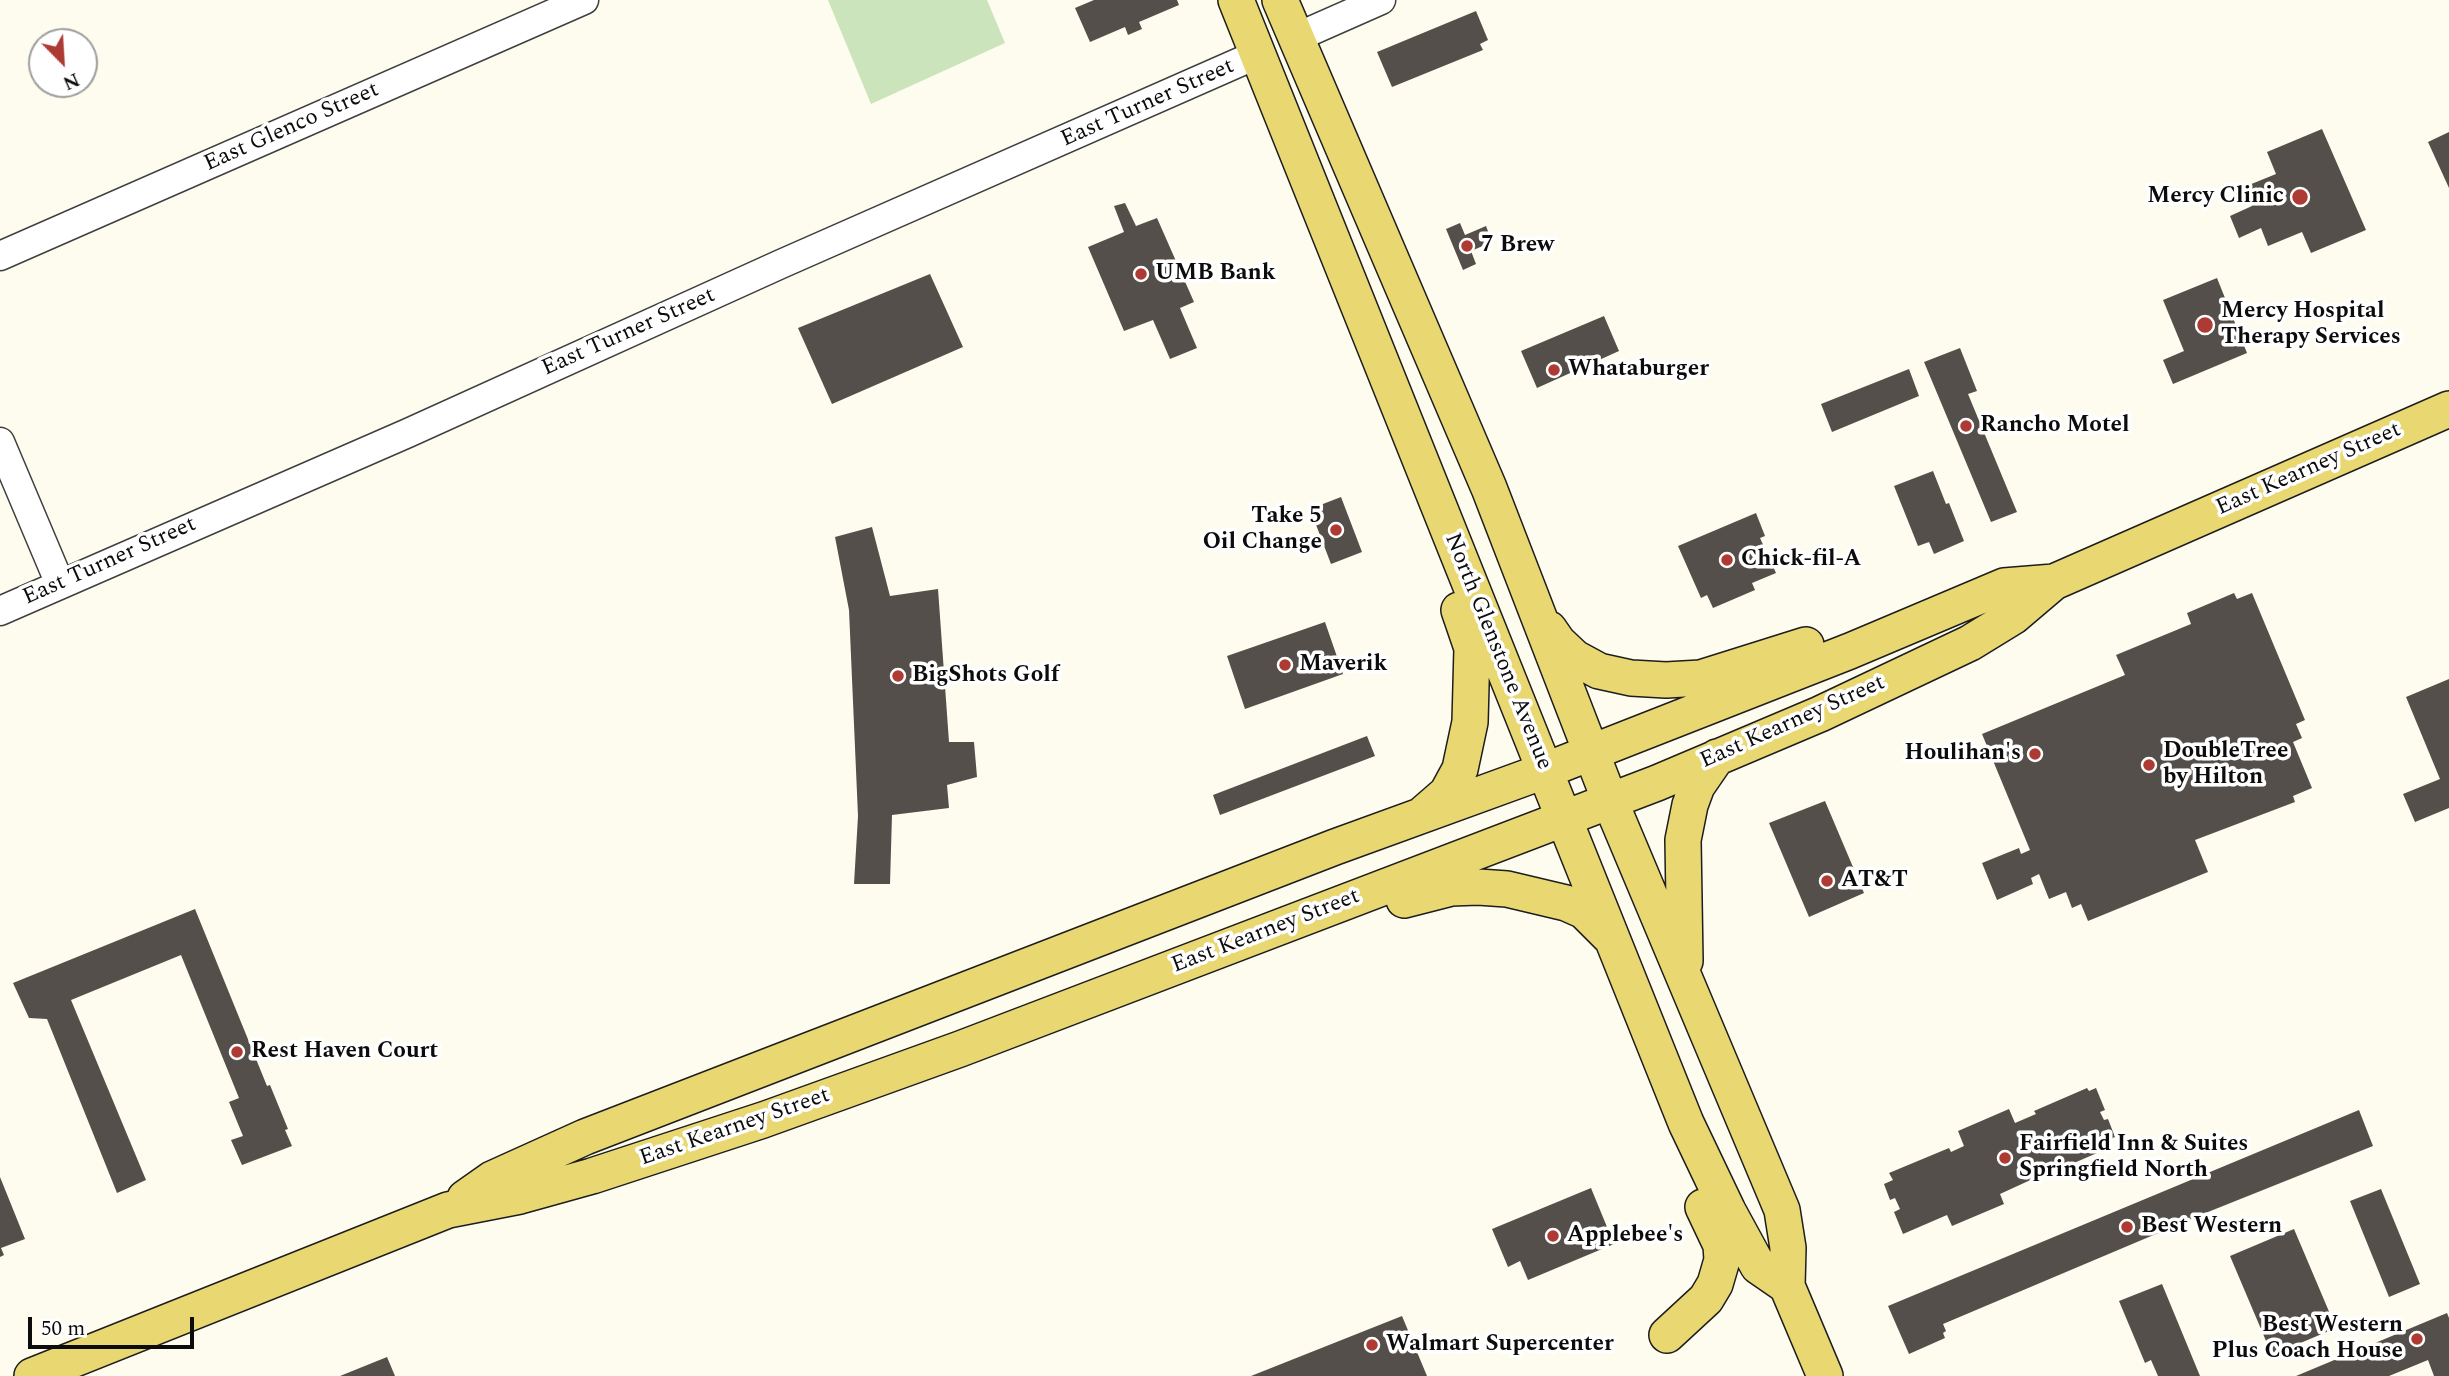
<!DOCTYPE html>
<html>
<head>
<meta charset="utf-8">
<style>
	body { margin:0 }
	#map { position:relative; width:2449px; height:1376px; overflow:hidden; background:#fdfcee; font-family:Spectral,serif }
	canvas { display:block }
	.north { position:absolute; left:28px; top:28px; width:70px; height:70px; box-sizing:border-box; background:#fff; border:2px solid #9e9e9e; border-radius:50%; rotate:156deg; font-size:19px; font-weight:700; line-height:28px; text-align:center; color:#0c0c0c }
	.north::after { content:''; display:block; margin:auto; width:24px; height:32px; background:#ad3b34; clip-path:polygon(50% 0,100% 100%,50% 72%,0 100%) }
	.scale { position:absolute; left:28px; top:1317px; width:166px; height:32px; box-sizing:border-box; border:4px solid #0c0c0c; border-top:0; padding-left:9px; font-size:21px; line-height:24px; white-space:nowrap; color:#0c0c0c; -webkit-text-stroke:5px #fff; paint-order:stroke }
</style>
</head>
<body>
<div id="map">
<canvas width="2449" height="1376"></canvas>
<div class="north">N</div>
<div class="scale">50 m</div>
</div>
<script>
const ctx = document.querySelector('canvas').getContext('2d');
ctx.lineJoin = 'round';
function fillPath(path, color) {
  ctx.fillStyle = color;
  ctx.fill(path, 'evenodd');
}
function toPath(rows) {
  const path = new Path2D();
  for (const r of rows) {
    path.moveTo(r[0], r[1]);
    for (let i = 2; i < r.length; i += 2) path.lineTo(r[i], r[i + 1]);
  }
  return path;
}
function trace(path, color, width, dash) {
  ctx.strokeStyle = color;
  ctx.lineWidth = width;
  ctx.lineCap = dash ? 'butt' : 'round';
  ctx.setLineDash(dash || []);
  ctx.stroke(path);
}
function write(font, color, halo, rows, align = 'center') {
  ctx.font = font + ' Spectral,serif';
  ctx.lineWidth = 7;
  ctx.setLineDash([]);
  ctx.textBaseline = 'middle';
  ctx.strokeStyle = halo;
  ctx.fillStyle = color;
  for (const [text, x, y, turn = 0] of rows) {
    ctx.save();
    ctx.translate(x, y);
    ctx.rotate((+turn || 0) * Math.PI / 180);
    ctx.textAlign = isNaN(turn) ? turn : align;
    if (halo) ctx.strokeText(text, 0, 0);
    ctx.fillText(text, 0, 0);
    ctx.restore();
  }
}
fillPath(toPath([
	[828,0,987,0,1005,43,871,104]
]), '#cce4bb');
fillPath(toPath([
	[1094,0,1177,0,1179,5,1139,22,1142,29,1128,35,1125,27,1090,42,1075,8],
	[1476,11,1488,40,1480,44,1483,50,1392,87,1377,52],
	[2322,129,2366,230,2311,253,2302,232,2268,246,2261,228,2239,238,2230,216,2252,206,2244,187,2276,174,2267,152],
	[2449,132,2449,188,2428,142],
	[1125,203,1136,226,1157,218,1194,302,1180,308,1197,348,1170,359,1153,320,1124,331,1088,247,1124,232,1114,206],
	[1460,223,1465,235,1486,226,1492,242,1471,251,1476,264,1463,270,1446,229],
	[930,274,963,347,832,404,798,328],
	[2217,278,2247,353,2173,384,2163,360,2184,351,2163,300],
	[1604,316,1619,351,1537,388,1521,351],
	[1960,348,1977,391,1968,394,2017,512,1991,522,1924,362],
	[1909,369,1919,396,1832,432,1821,404],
	[1933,471,1946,504,1949,503,1964,541,1934,554,1929,542,1918,546,1894,486],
	[1341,497,1362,552,1331,564,1310,509],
	[1756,513,1765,536,1760,538,1776,573,1752,583,1755,590,1713,608,1707,595,1701,598,1678,546],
	[872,527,890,596,938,589,949,742,974,742,977,777,947,785,949,808,892,815,890,884,854,884,858,816,849,610,835,537],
	[2234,593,2237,599,2252,593,2305,720,2296,724,2302,738,2293,742,2312,788,2293,796,2295,802,2195,840,2208,872,2088,921,2081,904,2072,908,2066,892,2049,899,2039,874,2031,878,2033,884,1997,900,1982,863,2019,848,2021,854,2030,850,1982,734,2125,675,2116,655,2191,624,2187,613],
	[1325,622,1343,674,1245,709,1227,656],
	[2449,679,2449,808,2415,822,2403,794,2440,779,2406,697],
	[1367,736,1375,756,1220,815,1213,795],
	[1825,801,1864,893,1809,917,1769,823],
	[195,909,267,1086,270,1085,288,1129,285,1130,292,1146,242,1165,231,1140,243,1136,229,1102,239,1098,181,955,71,1000,146,1180,117,1193,47,1019,29,1018,13,983],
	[2087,1088,2089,1091,2096,1088,2105,1110,2100,1112,2104,1120,2108,1119,2115,1137,2108,1140,2111,1147,2060,1169,2057,1165,2036,1174,2037,1177,2000,1194,2004,1204,1952,1226,1947,1215,1903,1234,1894,1212,1900,1209,1895,1198,1890,1200,1884,1184,1893,1180,1889,1173,1949,1148,1951,1152,1964,1146,1958,1131,2009,1109,2015,1123,2036,1114,2034,1111],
	[2359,1110,2373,1146,2208,1212,1943,1324,1946,1331,1943,1333,1945,1338,1909,1354,1888,1306],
	[0,1177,25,1239,1,1248,4,1255,0,1257],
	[1591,1188,1614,1244,1528,1280,1520,1261,1508,1267,1492,1229],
	[2381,1189,2420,1284,2389,1297,2350,1201],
	[2294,1229,2336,1328,2272,1355,2230,1256],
	[2162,1284,2200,1376,2158,1376,2151,1360,2145,1363,2119,1301],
	[2447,1313,2449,1318,2449,1376,2434,1376,2428,1360,2389,1376,2296,1376],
	[1402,1316,1427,1376,1251,1376],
	[387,1357,395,1376,340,1376]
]), '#544f4a');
const minor = toPath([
	[1295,38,1381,0],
	[0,256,584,0],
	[0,442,60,584],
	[0,611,408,433,781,264,1258,54]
]);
const major = toPath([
	[1236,0,1686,1123,1728,1211,1758,1266,1787,1286],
	[1280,0,1489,488,1610,801,1782,1210,1788,1248,1787,1286,1825,1376],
	[1549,629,1558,642,1575,658,1599,671,1631,678,1666,680,1701,678,1806,645],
	[1424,813,1447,793,1460,769,1470,722,1472,648,1459,610],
	[1404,900,1451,888,1478,887,1507,889,1566,903,1584,911,1609,936],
	[1685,961,1683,840,1690,805,1697,786,1717,757],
	[465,1198,492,1179,585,1137,1335,847,1544,771,1850,651,2004,586,2054,582],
	[1667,1335,1706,1299,1715,1284,1722,1260,1721,1245,1703,1207],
	[32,1376,448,1210,520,1196,592,1176,763,1120,960,1049,1657,783,1820,714,1970,643,2014,616,2054,582,2449,409]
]);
trace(minor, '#3f3f3f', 31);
trace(major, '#1d1d1d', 38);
trace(minor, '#fff', 28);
trace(major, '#e9d872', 35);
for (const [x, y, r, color] of [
	[2300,197,9,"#ad3b34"],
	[1467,246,7,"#ad3b34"],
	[1141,274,7,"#ad3b34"],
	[2205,325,9,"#ad3b34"],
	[1554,370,7,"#ad3b34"],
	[1966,426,7,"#ad3b34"],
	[1336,530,7,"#ad3b34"],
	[1727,560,7,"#ad3b34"],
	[1285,665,7,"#ad3b34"],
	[898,676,7,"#ad3b34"],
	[2035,754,7,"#ad3b34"],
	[2149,765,7,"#ad3b34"],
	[1827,881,7,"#ad3b34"],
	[237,1052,7,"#ad3b34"],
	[2005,1158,7,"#ad3b34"],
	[2127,1227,7,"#ad3b34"],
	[1553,1236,7,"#ad3b34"],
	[2417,1339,7,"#ad3b34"],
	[1372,1345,7,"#ad3b34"]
]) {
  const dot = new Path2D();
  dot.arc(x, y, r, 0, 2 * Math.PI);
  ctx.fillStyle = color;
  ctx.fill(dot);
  trace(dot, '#fff', 2.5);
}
write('23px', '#0c0c0c', '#fff', [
	["East Turner Street",1148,104,-24],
	["East Glenco Street",292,128,-24],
	["East Turner Street",629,333,-24],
	["East Kearney Street",2309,470,-24],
	["East Turner Street",110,562,-24],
	["North Glenstone Avenue",1497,652,68],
	["East Kearney Street",1793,723,-24],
	["East Kearney Street",1266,932,-21],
	["East Kearney Street",735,1128,-19]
]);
write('bold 23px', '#0c0c0c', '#fff', [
	["Mercy Clinic",2284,197,"right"],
	["7 Brew",1481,246],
	["UMB Bank",1155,274],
	["Mercy Hospital",2221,312],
	["Therapy Services",2221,338],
	["Whataburger",1568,370],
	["Rancho Motel",1980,426],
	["Take 5",1322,517,"right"],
	["Oil Change",1322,543,"right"],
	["Chick-fil-A",1741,560],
	["Maverik",1299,665],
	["BigShots Golf",912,676],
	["DoubleTree",2163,752],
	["by Hilton",2163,778],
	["Houlihan's",2021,754,"right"],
	["AT&T",1841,881],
	["Rest Haven Court",251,1052],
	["Fairfield Inn & Suites",2019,1145],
	["Springfield North",2019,1171],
	["Best Western",2141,1227],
	["Applebee's",1567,1236],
	["Best Western",2403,1326,"right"],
	["Plus Coach House",2403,1352,"right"],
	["Walmart Supercenter",1386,1345]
], 'left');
</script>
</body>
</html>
